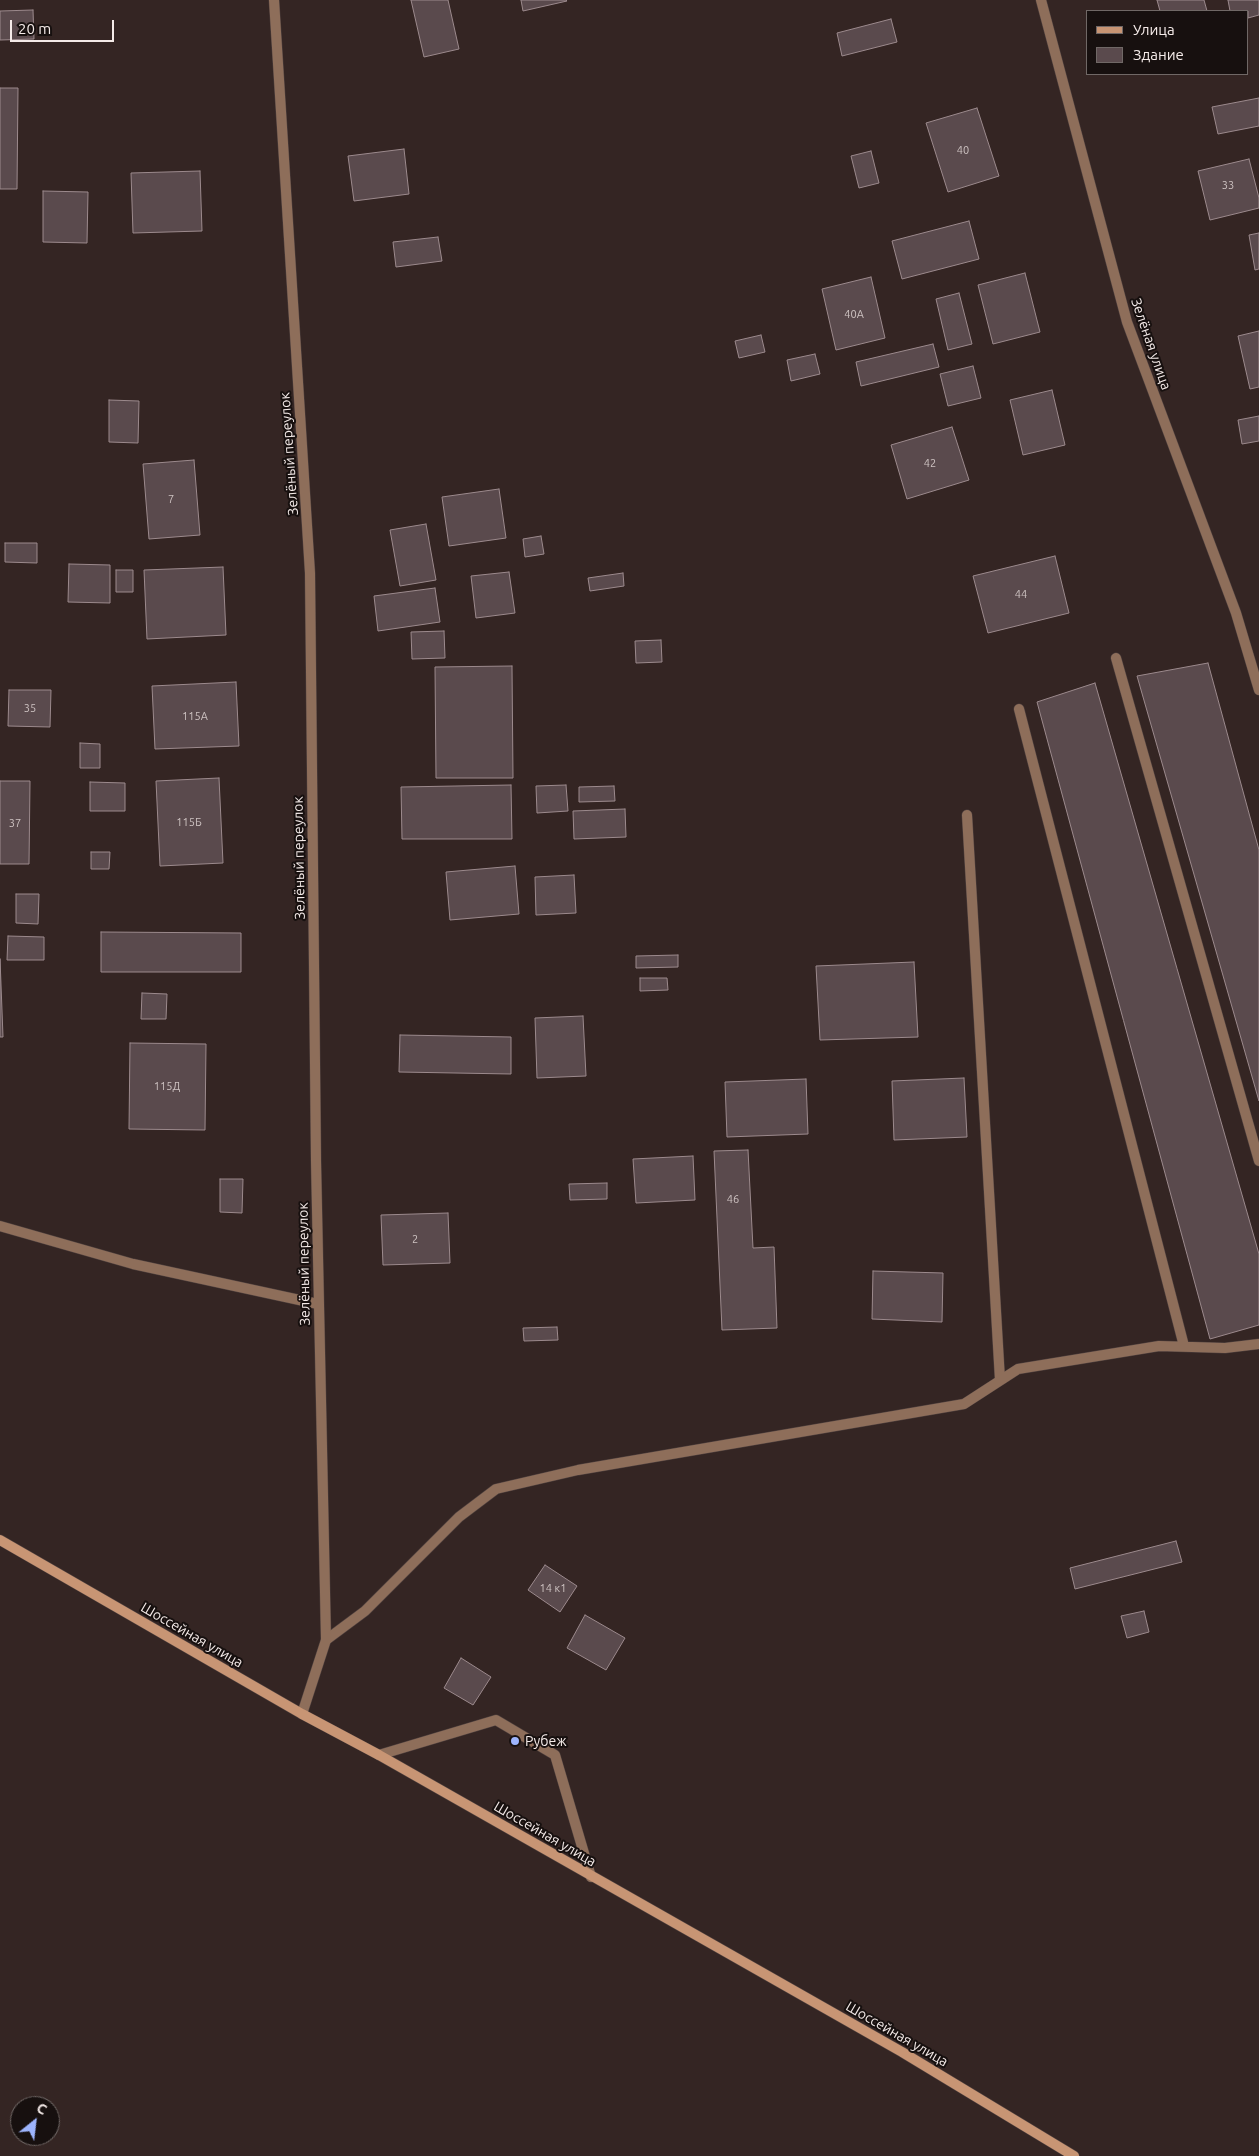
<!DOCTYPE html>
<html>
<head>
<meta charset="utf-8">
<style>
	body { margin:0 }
	#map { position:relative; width:1259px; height:2156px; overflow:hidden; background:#342523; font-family:Ubuntu,sans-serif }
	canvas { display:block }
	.legend { position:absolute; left:1086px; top:10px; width:162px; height:65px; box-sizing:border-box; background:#17100f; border:1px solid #706866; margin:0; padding:6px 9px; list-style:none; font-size:15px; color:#f5ebe9 }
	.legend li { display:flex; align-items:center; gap:10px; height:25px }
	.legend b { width:25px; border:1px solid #706866 }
	.north { position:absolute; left:10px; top:2096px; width:50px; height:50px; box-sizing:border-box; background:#17100f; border:1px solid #706866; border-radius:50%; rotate:29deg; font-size:14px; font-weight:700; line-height:20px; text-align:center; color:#f5ebe9 }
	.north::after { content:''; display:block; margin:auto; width:18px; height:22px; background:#9db4fd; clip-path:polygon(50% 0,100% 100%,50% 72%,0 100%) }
	.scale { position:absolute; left:10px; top:20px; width:104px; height:22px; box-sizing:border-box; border:2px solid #f5ebe9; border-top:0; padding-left:6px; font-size:15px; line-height:18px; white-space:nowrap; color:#f5ebe9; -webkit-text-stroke:4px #17100f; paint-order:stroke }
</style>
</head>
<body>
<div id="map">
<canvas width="1259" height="2156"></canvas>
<ul class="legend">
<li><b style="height:6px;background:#c89574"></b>Улица</li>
<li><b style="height:14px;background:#5a4a4d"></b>Здание</li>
</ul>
<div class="north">С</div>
<div class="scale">20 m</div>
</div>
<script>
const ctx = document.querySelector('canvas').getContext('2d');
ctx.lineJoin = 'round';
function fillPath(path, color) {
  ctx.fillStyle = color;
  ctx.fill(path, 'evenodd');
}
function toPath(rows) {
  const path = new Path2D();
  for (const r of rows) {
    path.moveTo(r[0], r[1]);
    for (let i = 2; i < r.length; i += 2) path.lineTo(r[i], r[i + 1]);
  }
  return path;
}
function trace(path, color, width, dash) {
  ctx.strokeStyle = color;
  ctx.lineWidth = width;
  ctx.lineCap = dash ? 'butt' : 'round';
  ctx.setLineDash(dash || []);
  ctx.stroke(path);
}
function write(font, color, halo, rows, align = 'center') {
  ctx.font = font + ' Ubuntu,sans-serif';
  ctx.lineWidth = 4;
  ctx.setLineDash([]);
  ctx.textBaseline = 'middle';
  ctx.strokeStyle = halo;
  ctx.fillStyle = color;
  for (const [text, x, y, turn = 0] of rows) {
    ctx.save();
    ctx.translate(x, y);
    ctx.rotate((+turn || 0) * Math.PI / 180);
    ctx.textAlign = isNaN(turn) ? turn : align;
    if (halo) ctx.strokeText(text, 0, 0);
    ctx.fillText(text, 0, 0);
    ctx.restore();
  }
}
const building = toPath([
	[411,0,448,0,459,49,424,57,411,0],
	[521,0,566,0,567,1,523,11,521,0],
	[1157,0,1204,0,1207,11,1160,11,1157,0],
	[1228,0,1259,0,1259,15,1248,18,1248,11,1230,11,1228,0],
	[33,10,34,39,0,40,0,11,33,10],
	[891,19,897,42,842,56,837,33,891,19],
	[0,88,18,88,17,189,0,189,0,88],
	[1259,98,1259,126,1218,134,1212,107,1259,98],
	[977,108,999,176,948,192,926,123,977,108],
	[404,149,409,194,354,201,348,156,404,149],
	[871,151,879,183,859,188,851,156,871,151],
	[1249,159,1259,198,1259,208,1210,220,1198,171,1249,159],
	[200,171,202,231,133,233,131,173,200,171],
	[43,191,88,192,87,243,43,242,43,191],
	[969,221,979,259,902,279,892,241,969,221],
	[1259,233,1259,269,1255,270,1249,235,1259,233],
	[438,237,442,261,396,267,393,242,438,237],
	[1025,273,1040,332,993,344,978,285,1025,273],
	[871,277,885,338,836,350,822,289,871,277],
	[959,293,972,344,948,350,936,299,959,293],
	[1259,331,1259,387,1250,389,1238,336,1259,331],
	[761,335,765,352,739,358,735,341,761,335],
	[933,344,939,367,861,386,856,362,933,344],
	[815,354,820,374,791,381,787,360,815,354],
	[973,366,981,398,948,406,940,374,973,366],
	[1052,390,1065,445,1023,455,1010,400,1052,390],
	[109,400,139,401,138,443,109,442,109,400],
	[1259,416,1259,441,1242,444,1238,420,1259,416],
	[952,427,969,480,907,499,891,445,952,427],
	[194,460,200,535,149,539,143,464,194,460],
	[499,489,506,538,449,546,442,497,499,489],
	[426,524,436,580,400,586,390,530,426,524],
	[541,536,544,554,525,557,523,539,541,536],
	[5,543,37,543,37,563,5,562,5,543],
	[1055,556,1069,613,988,633,973,576,1055,556],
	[69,564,110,565,110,603,68,602,69,564],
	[223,567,226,635,147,639,144,570,223,567],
	[116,570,133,570,133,592,116,592,116,570],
	[509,572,515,613,476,618,471,576,509,572],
	[623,573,624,586,590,591,588,578,623,573],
	[435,588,440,622,378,631,374,596,435,588],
	[444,631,445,658,412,659,411,632,444,631],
	[661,640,662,662,636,663,635,641,661,640],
	[1208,663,1259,850,1259,1101,1137,676,1208,663],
	[512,666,513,778,436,778,435,667,512,666],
	[236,682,239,746,155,749,152,686,236,682],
	[1095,683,1259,1254,1259,1325,1210,1339,1037,702,1095,683],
	[9,690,51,690,50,727,8,726,9,690],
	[80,743,100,744,100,768,80,768,80,743],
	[219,778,223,863,160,866,156,781,219,778],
	[0,781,30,781,29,864,0,864,0,781],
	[90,782,125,783,125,811,90,811,90,782],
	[511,785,512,839,402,839,401,787,511,785],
	[566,785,568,811,537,813,536,786,566,785],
	[614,786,615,801,579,802,579,787,614,786],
	[625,809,626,837,574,839,573,811,625,809],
	[91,852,110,852,109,869,91,869,91,852],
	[515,866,519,914,450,920,446,872,515,866],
	[574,875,576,913,536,915,535,877,574,875],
	[16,894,39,894,38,924,16,923,16,894],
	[101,932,241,933,241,972,101,972,101,932],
	[8,936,44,937,44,960,7,960,8,936],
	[678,955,678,967,636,968,636,956,678,955],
	[0,959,3,1037,0,1037,0,959],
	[914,962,918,1037,820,1040,816,966,914,962],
	[640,978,667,978,668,990,640,991,640,978],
	[142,993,167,994,166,1019,141,1019,142,993],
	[583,1016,586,1076,537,1078,535,1018,583,1016],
	[400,1035,511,1037,511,1074,399,1072,400,1035],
	[130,1043,206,1044,205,1130,129,1129,130,1043],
	[964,1078,967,1137,894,1140,892,1081,964,1078],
	[806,1079,808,1134,727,1137,725,1082,806,1079],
	[748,1150,753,1248,774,1247,777,1328,722,1330,714,1151,748,1150],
	[693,1156,695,1200,636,1203,633,1159,693,1156],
	[220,1179,243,1179,242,1213,220,1212,220,1179],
	[607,1183,607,1199,570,1200,569,1184,607,1183],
	[448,1213,450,1263,383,1265,381,1215,448,1213],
	[873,1271,943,1273,942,1322,872,1319,873,1271],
	[557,1327,558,1340,524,1341,523,1328,557,1327],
	[1176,1541,1182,1562,1075,1589,1070,1568,1176,1541],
	[545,1565,577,1586,560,1612,528,1590,545,1565],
	[1144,1611,1149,1632,1127,1638,1121,1616,1144,1611],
	[585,1615,625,1638,606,1670,567,1648,585,1615],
	[461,1658,491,1677,473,1705,444,1688,461,1658]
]);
fillPath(building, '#5a4a4d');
trace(building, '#9c8a8d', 1);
const service = toPath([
	[1116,658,1259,1161],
	[1019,709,1184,1346],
	[967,815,1000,1380],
	[0,1226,133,1264,318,1304],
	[326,1640,365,1611,459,1517,496,1489,578,1470,964,1404,1018,1369,1159,1346,1225,1348,1259,1344],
	[379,1755,496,1720,555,1755,591,1877]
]);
const minor = toPath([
	[274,0,310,573,316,1161,326,1640,302,1714],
	[1041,0,1127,322,1236,613,1259,690]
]);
const secondary = toPath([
	[0,1540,302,1714,379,1755,902,2052,1074,2156]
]);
trace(service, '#4f413f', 11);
trace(minor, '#4f413f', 11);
trace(secondary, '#4f413f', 11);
trace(service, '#8e6e5a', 10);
trace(minor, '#8e6e5a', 10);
trace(secondary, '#c89574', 10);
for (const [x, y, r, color] of [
	[515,1741,5,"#9db4fd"]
]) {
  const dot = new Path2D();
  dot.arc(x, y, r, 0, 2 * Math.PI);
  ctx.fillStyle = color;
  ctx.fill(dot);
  trace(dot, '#17100f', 2);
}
write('11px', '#cec3c2', null, [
	["40",963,150],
	["33",1228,185],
	["40А",854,314],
	["42",930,463],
	["7",171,499],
	["44",1021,594],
	["35",30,708],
	["115А",195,716],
	["115Б",189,822],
	["37",15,823],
	["115Д",167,1086],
	["46",733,1199],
	["2",415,1239],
	["14 к1",553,1588]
]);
write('14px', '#f5ebe9', '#17100f', [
	["Зелёная улица",1151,344,71],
	["Зелёный переулок",289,454,-94],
	["Зелёный переулок",299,858,-91],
	["Зелёный переулок",304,1264,-91],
	["Шоссейная улица",192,1635,30],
	["Шоссейная улица",545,1834,30],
	["Шоссейная улица",897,2034,30]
]);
write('14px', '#f5ebe9', '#17100f', [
	["Рубеж",525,1741]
], 'left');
</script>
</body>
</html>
